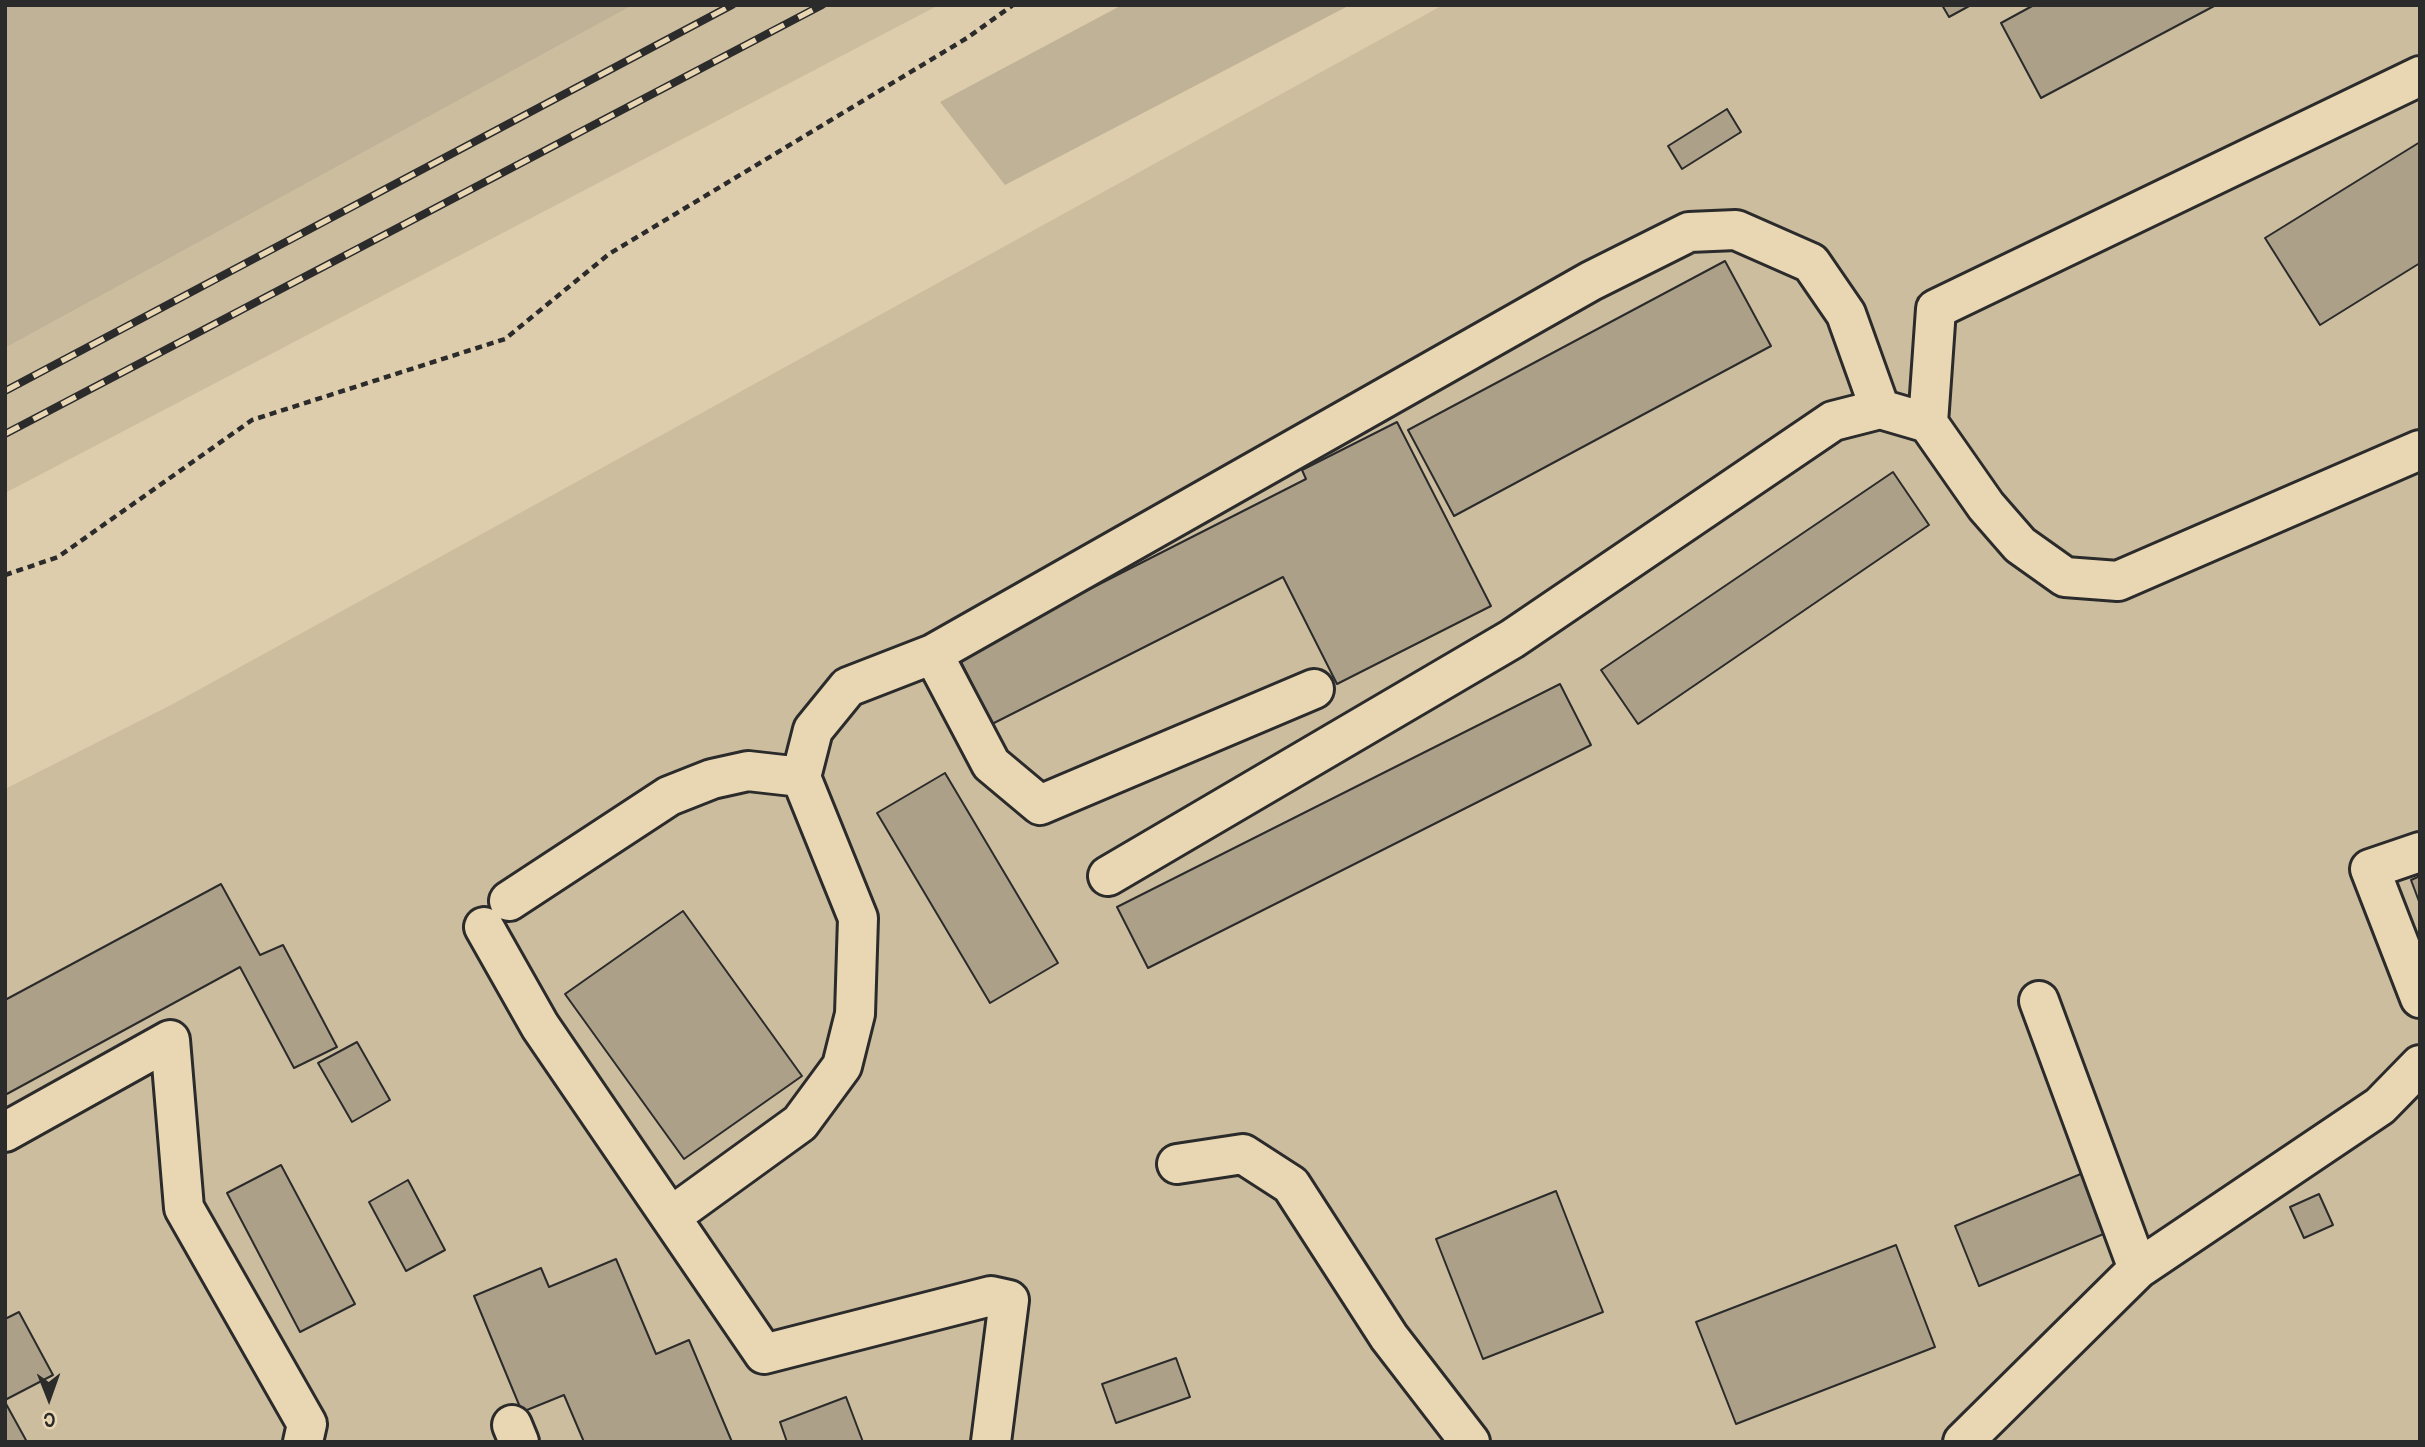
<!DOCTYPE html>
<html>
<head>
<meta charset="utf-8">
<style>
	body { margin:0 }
	#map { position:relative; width:2425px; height:1447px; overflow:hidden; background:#decdac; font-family:Pangolin,sans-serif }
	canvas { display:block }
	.frame { position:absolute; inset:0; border:7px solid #2b2b2b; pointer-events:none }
	.north { position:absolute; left:14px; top:1363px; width:70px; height:70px; -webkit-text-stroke:5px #e9d7b4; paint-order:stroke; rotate:179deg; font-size:19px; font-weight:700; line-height:28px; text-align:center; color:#2b2b2b }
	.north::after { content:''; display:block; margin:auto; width:24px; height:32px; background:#2b2b2b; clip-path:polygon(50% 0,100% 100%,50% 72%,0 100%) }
</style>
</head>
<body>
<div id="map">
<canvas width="2425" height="1447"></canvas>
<div class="frame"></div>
<div class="north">С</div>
</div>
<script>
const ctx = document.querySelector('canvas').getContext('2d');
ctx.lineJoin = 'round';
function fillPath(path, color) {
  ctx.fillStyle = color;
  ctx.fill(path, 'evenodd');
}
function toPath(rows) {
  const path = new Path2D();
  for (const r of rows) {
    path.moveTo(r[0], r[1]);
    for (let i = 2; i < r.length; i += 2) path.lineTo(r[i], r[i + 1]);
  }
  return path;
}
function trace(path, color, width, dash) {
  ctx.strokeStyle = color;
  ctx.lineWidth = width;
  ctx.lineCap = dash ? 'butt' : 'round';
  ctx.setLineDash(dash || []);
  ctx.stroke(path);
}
fillPath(toPath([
	[633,5,939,5,5,493,5,348],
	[1443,5,2420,5,2420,1442,5,1442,5,789,171,705]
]), '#ccbd9f');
fillPath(toPath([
	[5,5,633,5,5,348],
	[1122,5,1350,5,1005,185,940,102]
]), '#c0b296');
const building = toPath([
	[1942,5,1971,5,1949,17,1942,5],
	[2034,5,2216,5,2041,98,2001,23,2034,5],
	[1727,109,1741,132,1682,169,1668,146,1727,109],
	[2420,142,2420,263,2320,325,2265,238,2420,142],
	[1725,261,1771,346,1454,516,1408,430,1725,261],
	[1397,422,1491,606,1337,684,1283,577,992,724,958,656,1306,479,1302,470,1397,422],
	[1893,472,1929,525,1638,724,1601,670,1893,472],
	[1560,684,1591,745,1148,968,1117,907,1560,684],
	[945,773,1058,963,990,1003,877,813,945,773],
	[2420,876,2420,904,2411,880,2420,876],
	[221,884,260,955,283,945,337,1047,294,1068,240,967,5,1095,5,1000,221,884],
	[683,911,802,1076,684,1159,565,994,683,911],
	[357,1042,390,1100,352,1122,318,1063,357,1042],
	[281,1165,355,1304,300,1332,227,1193,281,1165],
	[2088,1171,2113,1230,1979,1286,1955,1226,2088,1171],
	[408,1180,445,1250,406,1271,369,1202,408,1180],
	[1556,1191,1603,1312,1483,1359,1436,1239,1556,1191],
	[2319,1194,2333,1225,2304,1238,2290,1207,2319,1194],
	[1896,1245,1935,1347,1736,1424,1696,1322,1896,1245],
	[616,1259,656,1354,689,1340,732,1442,584,1442,564,1395,522,1412,474,1296,541,1268,549,1287,616,1259],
	[19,1312,53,1375,5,1400,5,1319,19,1312],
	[1176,1358,1190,1397,1116,1423,1102,1384,1176,1358],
	[846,1397,863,1442,787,1442,780,1422,846,1397],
	[5,1402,27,1442,5,1442,5,1402]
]);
fillPath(building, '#aca088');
trace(building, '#2b2b2b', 2);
const minor = toPath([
	[1928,423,1936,309,2420,76],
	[933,654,991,764,1040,805,1314,689],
	[2420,852,2370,869,2420,998],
	[1108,876,1512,639,1833,421,1880,409,1928,423,1986,506,2020,545,2065,577,2118,581,2420,450],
	[509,901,669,796,712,779,748,771,801,777,813,730,848,687,933,654,1591,281,1689,232,1736,230,1811,263,1846,314,1880,409],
	[484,927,540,1026,764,1354,991,1296,1009,1300,991,1442],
	[2039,1001,2138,1269],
	[5,1132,170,1040,184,1208,307,1424,303,1442],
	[1177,1164,1243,1154,1291,1185,1389,1337,1470,1442],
	[673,1215,800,1123,842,1066,855,1014,858,918,801,777],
	[512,1425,519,1442],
	[1963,1442,2138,1269,2380,1106,2420,1065]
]);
trace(minor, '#2b2b2b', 44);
trace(toPath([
	[5,575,58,557,252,420,505,339,609,254,967,38,1013,5]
]), '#2b2b2b', 4.5, [7, 5]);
trace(minor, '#e9d7b4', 38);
const rail = toPath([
	[5,391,732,5],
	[5,434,822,5]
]);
trace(rail, '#2b2b2b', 8);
trace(rail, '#e9d7b4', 5, [16]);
</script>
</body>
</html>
